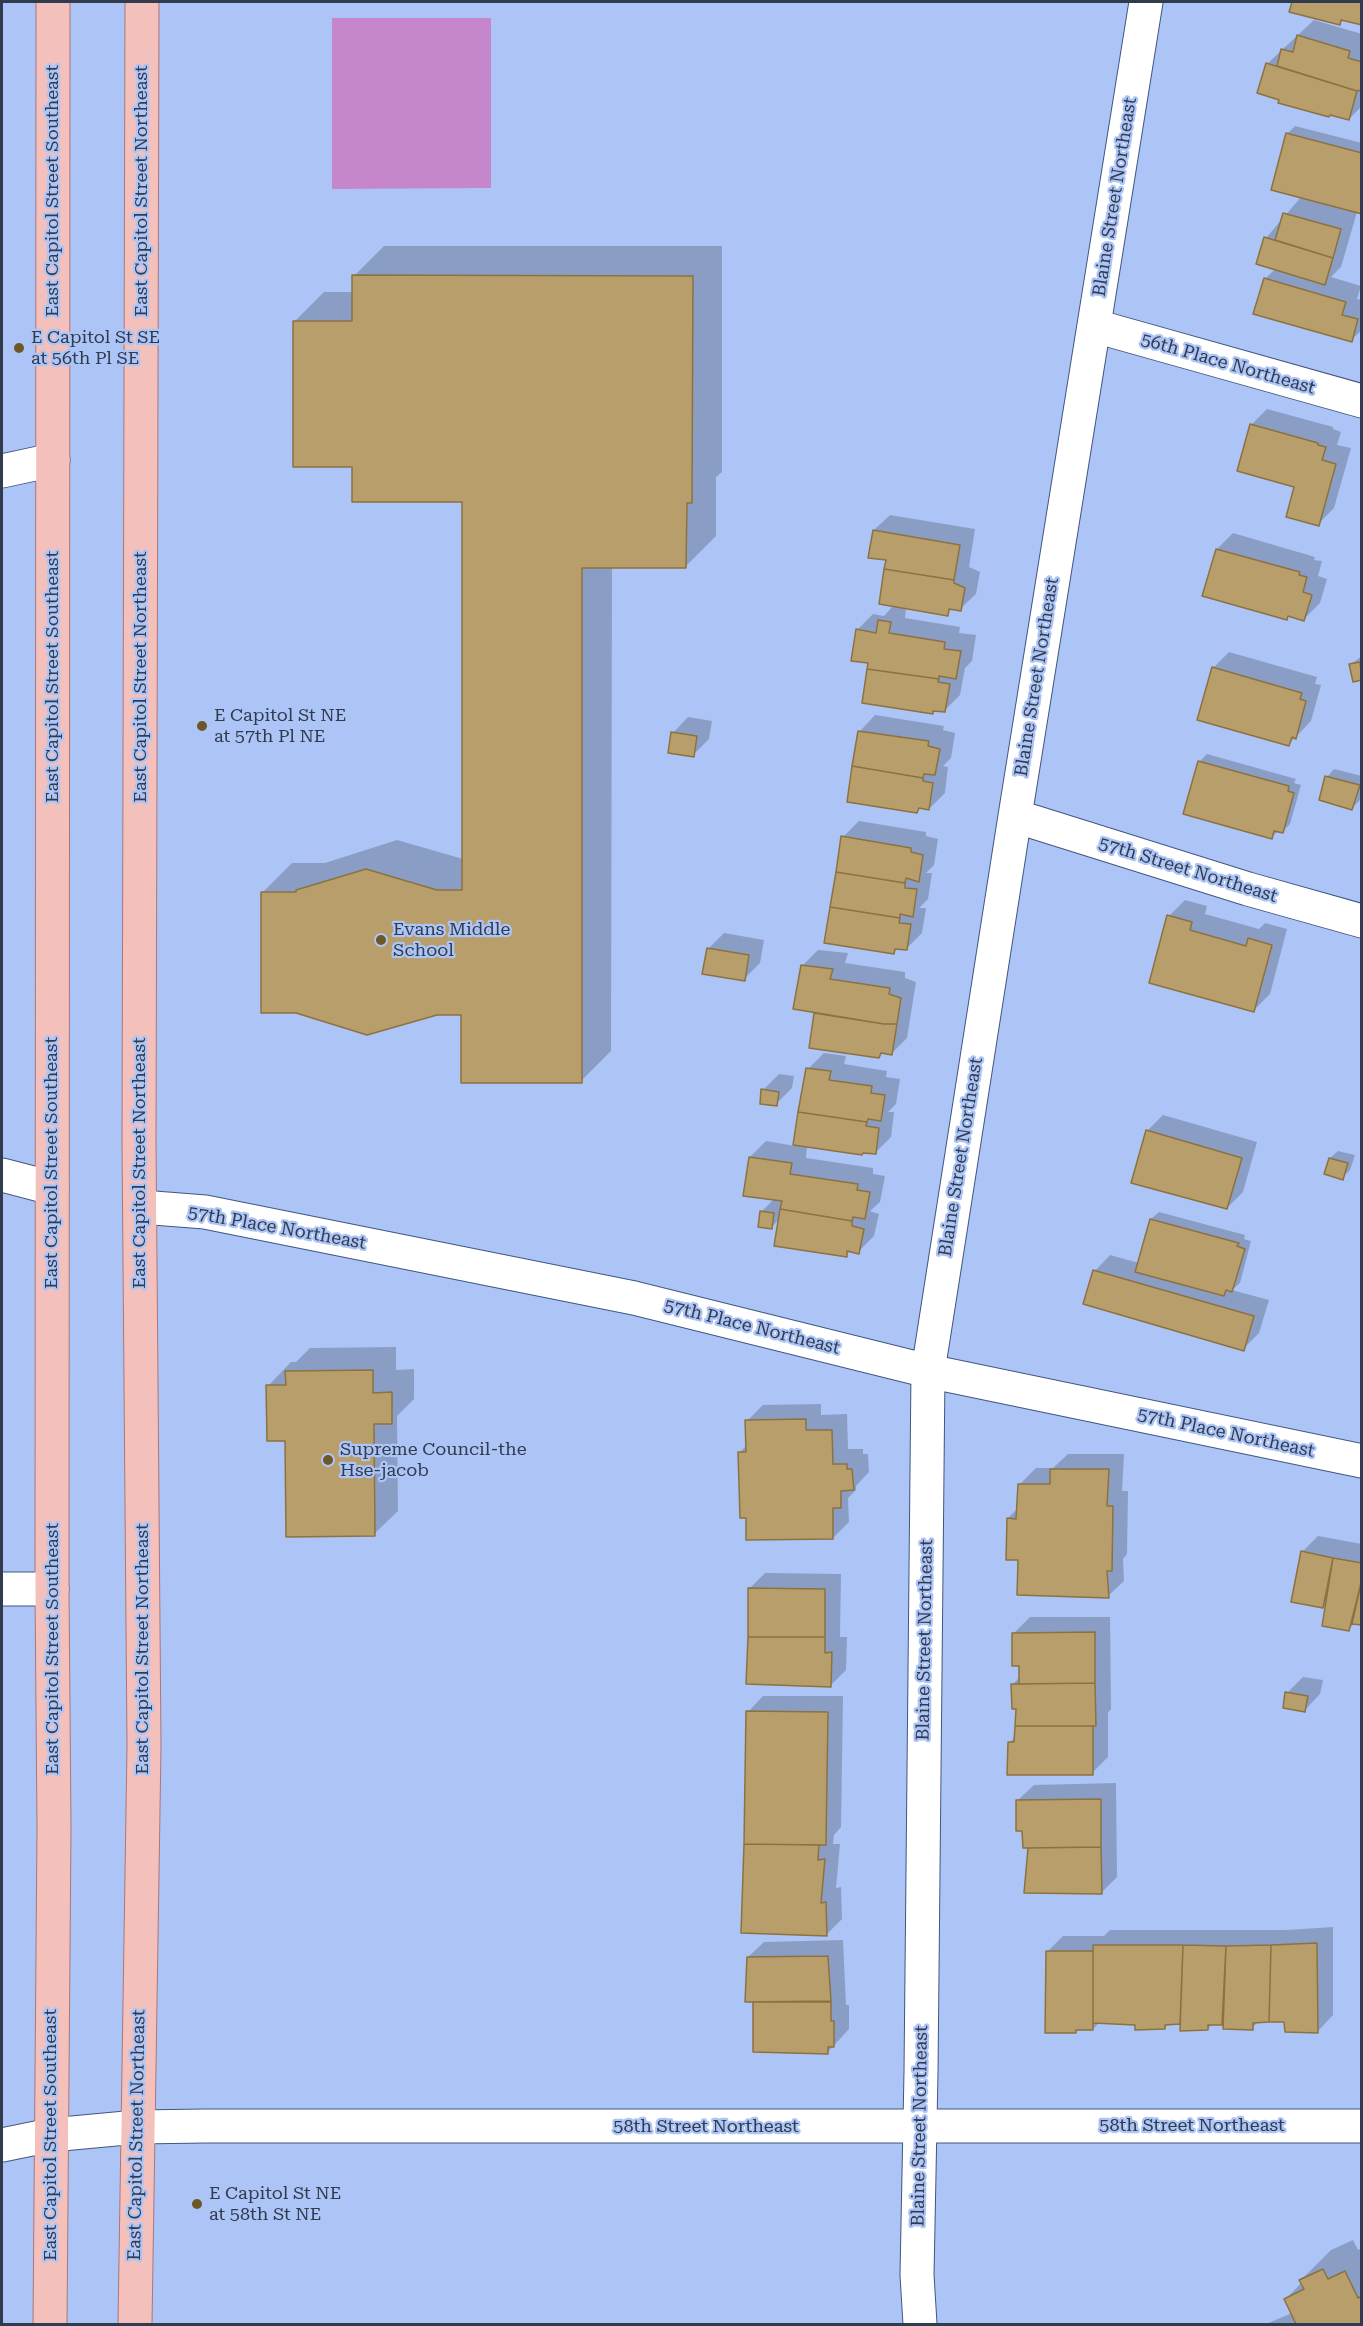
<!DOCTYPE html>
<html>
<head>
<meta charset="utf-8">
<style>
	body { margin:0 }
	#map { position:relative; width:1363px; height:2326px; overflow:hidden; background:#adc5f6; font-family:"Roboto Serif",serif }
	canvas { display:block }
	.frame { position:absolute; inset:0; border:3px solid #313b4e; pointer-events:none }
</style>
</head>
<body>
<div id="map">
<canvas width="1363" height="2326"></canvas>
<div class="frame"></div>
</div>
<script>
const ctx = document.querySelector('canvas').getContext('2d');
ctx.lineJoin = 'round';
function fillPath(path, color) {
  ctx.fillStyle = color;
  ctx.fill(path, 'evenodd');
}
function toPath(rows) {
  const path = new Path2D();
  for (const r of rows) {
    path.moveTo(r[0], r[1]);
    for (let i = 2; i < r.length; i += 2) path.lineTo(r[i], r[i + 1]);
  }
  return path;
}
function trace(path, color, width, dash) {
  ctx.strokeStyle = color;
  ctx.lineWidth = width;
  ctx.lineCap = dash ? 'butt' : 'round';
  ctx.setLineDash(dash || []);
  ctx.stroke(path);
}
function write(font, color, halo, rows, align = 'center') {
  ctx.font = font + ' "Roboto Serif",serif';
  ctx.lineWidth = 4.5;
  ctx.setLineDash([]);
  ctx.textBaseline = 'middle';
  ctx.strokeStyle = halo;
  ctx.fillStyle = color;
  for (const [text, x, y, turn = 0] of rows) {
    ctx.save();
    ctx.translate(x, y);
    ctx.rotate((+turn || 0) * Math.PI / 180);
    ctx.textAlign = isNaN(turn) ? turn : align;
    if (halo) ctx.strokeText(text, 0, 0);
    ctx.fillText(text, 0, 0);
    ctx.restore();
  }
}
fillPath(toPath([
	[332,18,491,18,491,188,332,189],
	[2,2213,3,2226,3,2324,2,2324]
]), '#c586cb');
fillPath(toPath([
	[1293,2,1362,2,1362,24,1344,19,1340,24,1291,11],
	[1314,20,1362,34,1362,106,1349,119,1267,64],
	[1295,126,1362,143,1362,213,1357,212,1341,267,1331,277,1361,286,1357,299,1362,300,1362,330,1351,340,1265,279,1276,268,1266,238,1301,197,1287,134],
	[384,246,722,246,722,472,716,477,716,536,686,566,612,566,611,1051,581,1081,462,1013,262,893,292,863,325,863,397,840,463,859,463,500,354,466,294,322,324,292,354,292,354,276],
	[1267,409,1333,427,1333,429,1341,432,1337,445,1351,448,1334,508,1318,524,1296,485,1251,425],
	[890,515,975,529,969,567,980,572,976,594,960,609,953,608,947,614,906,607,905,618,960,627,959,633,976,635,972,661,965,668,960,695,944,711,936,709,933,712,869,662,857,630,873,614,884,616,894,605,888,559,874,530],
	[1233,533,1315,557,1314,560,1322,561,1318,576,1327,579,1320,603,1304,619,1290,615,1286,619,1217,549],
	[1229,652,1317,677,1315,684,1321,685,1311,721,1289,744,1213,668],
	[1362,656,1362,679,1351,664],
	[875,715,944,726,943,730,955,733,951,758,943,766,948,767,945,793,929,809,921,807,917,811,860,731],
	[688,717,712,721,709,739,693,755,673,733],
	[1207,754,1296,779,1294,783,1301,785,1290,824,1283,831,1279,830,1272,837,1199,762],
	[1334,769,1362,776,1360,800,1352,808,1327,777],
	[859,821,926,832,926,836,938,839,934,865,926,873,932,873,928,899,919,908,926,908,922,933,906,949,898,948,893,952,843,837],
	[1185,900,1207,906,1205,914,1259,929,1265,923,1287,929,1270,994,1254,1010,1169,916],
	[724,933,764,940,760,963,744,979,708,949],
	[818,950,848,953,845,963,905,972,905,978,916,982,907,1038,891,1054,883,1052,879,1057,810,1047,815,1011,802,966],
	[824,1053,846,1056,844,1064,887,1071,886,1077,900,1079,896,1104,888,1112,894,1112,891,1137,875,1153,807,1146,806,1158,873,1168,873,1174,885,1176,880,1202,870,1211,879,1214,874,1236,858,1252,851,1250,846,1256,780,1218,772,1227,761,1212,774,1199,750,1157,766,1141,795,1146,808,1069],
	[779,1074,794,1076,792,1088,776,1104,763,1090],
	[1163,1115,1257,1142,1243,1192,1227,1208,1147,1131],
	[1338,1151,1355,1155,1350,1170,1342,1178,1330,1158],
	[1159,1212,1245,1235,1244,1239,1251,1241,1240,1283,1232,1290,1269,1300,1259,1333,1243,1349,1095,1271,1110,1255,1139,1263,1151,1219],
	[396,1347,396,1370,414,1369,414,1399,397,1416,398,1511,374,1534,287,1439,268,1386,291,1362,296,1362,310,1348],
	[821,1404,821,1415,847,1414,848,1449,863,1449,863,1454,868,1454,869,1472,856,1486,856,1490,848,1498,849,1522,833,1538,748,1516,740,1452,747,1445,747,1421,763,1405],
	[1068,1454,1124,1454,1122,1491,1128,1491,1127,1554,1123,1559,1124,1581,1108,1596,1019,1558,1008,1518,1018,1508,1020,1484,1036,1468,1053,1468],
	[1318,1536,1362,1544,1362,1624,1355,1623,1349,1629,1327,1607,1293,1601,1302,1552],
	[765,1573,841,1574,840,1637,847,1637,846,1670,830,1686,749,1589],
	[1030,1617,1110,1617,1111,1709,1108,1713,1108,1757,1092,1773,1010,1742,1016,1736,1018,1707,1013,1684,1021,1676,1021,1665,1014,1633],
	[1303,1677,1323,1680,1320,1694,1305,1710,1287,1693],
	[763,1696,843,1696,841,1827,834,1835,833,1844,840,1844,836,1888,841,1887,842,1919,826,1935,743,1932,748,1712],
	[1116,1783,1117,1877,1101,1893,1026,1892,1029,1847,1018,1800,1034,1785],
	[1333,1927,1333,2015,1318,2031,1285,2020,1259,2021,1252,2028,1213,2023,1208,2029,1182,2022,1169,2023,1164,2028,1100,2022,1093,2029,1078,2029,1075,2032,1047,1952,1063,1936,1104,1936,1110,1930,1287,1930],
	[843,1940,846,2005,849,2005,849,2029,827,2053,754,2051,755,2001,748,1957,764,1942],
	[1353,2240,1358,2250,1362,2248,1362,2324,1266,2324,1292,2313,1286,2299,1302,2282,1301,2280,1331,2250]
]), '#0003');
const building = toPath([
	[1292,2,1362,2,1362,25,1341,20,1340,25,1289,12,1292,2],
	[1297,35,1350,51,1348,58,1362,62,1362,90,1357,91,1277,66,1281,49,1293,52,1297,35],
	[1266,63,1357,91,1349,120,1330,115,1329,117,1278,103,1279,100,1257,93,1266,63],
	[1286,133,1362,153,1362,214,1271,190,1286,133],
	[1283,213,1341,229,1333,258,1275,240,1283,213],
	[1264,237,1333,258,1325,285,1256,264,1264,237],
	[352,275,693,276,692,503,687,503,686,568,582,568,582,1083,461,1083,461,1015,437,1015,367,1035,296,1013,261,1013,261,892,296,892,296,890,366,869,437,890,462,890,462,502,352,502,352,467,293,467,293,321,352,321,352,275],
	[1264,278,1346,302,1342,315,1358,319,1352,342,1253,314,1264,278],
	[1250,424,1318,443,1318,445,1326,447,1322,460,1336,464,1319,526,1286,517,1294,487,1237,471,1250,424],
	[873,530,960,545,954,580,884,569,886,560,868,558,873,530],
	[1216,549,1300,572,1299,575,1307,577,1303,592,1312,595,1304,621,1288,616,1287,620,1202,596,1216,549],
	[884,569,954,580,954,583,965,588,961,611,949,609,948,616,879,604,884,569],
	[878,620,891,622,889,633,945,642,944,649,961,651,956,679,939,676,939,679,867,669,868,663,851,661,856,629,876,633,878,620],
	[1360,662,1362,680,1353,682,1349,664,1360,662],
	[1212,667,1302,693,1300,699,1306,701,1296,739,1292,737,1289,746,1197,720,1212,667],
	[867,669,939,679,938,682,950,684,945,712,933,711,933,714,862,703,867,669],
	[858,731,929,741,928,746,940,749,935,775,924,774,923,778,852,766,858,731],
	[671,732,697,736,694,757,668,753,671,732],
	[1198,761,1289,786,1288,791,1294,793,1283,833,1274,831,1272,839,1183,814,1198,761],
	[852,766,923,778,923,781,933,783,929,810,919,808,917,813,847,802,852,766],
	[1325,776,1360,785,1352,810,1319,800,1325,776],
	[841,836,911,848,911,852,923,855,919,882,906,878,905,883,836,872,841,836],
	[836,872,905,883,905,888,917,889,913,917,900,914,900,918,830,907,836,872],
	[830,907,900,918,899,923,911,924,907,950,895,949,894,954,824,943,830,907],
	[1167,915,1192,922,1190,930,1246,946,1248,938,1272,945,1254,1012,1149,983,1167,915],
	[707,948,749,955,745,981,702,974,707,948],
	[801,965,833,969,830,979,890,988,889,994,901,998,897,1024,884,1024,793,1009,801,965],
	[814,1013,884,1024,897,1024,892,1055,881,1053,879,1058,809,1048,814,1013],
	[806,1068,831,1071,829,1080,872,1086,871,1093,885,1095,881,1121,868,1119,867,1122,798,1112,806,1068],
	[761,1089,779,1092,777,1106,760,1104,761,1089],
	[798,1112,867,1122,866,1126,879,1128,876,1154,863,1153,862,1155,793,1145,798,1112],
	[1146,1130,1242,1158,1227,1209,1131,1183,1146,1130],
	[749,1157,792,1163,790,1174,858,1184,857,1190,870,1192,865,1219,853,1217,852,1221,780,1209,782,1201,743,1196,749,1157],
	[1329,1158,1348,1163,1343,1180,1324,1174,1329,1158],
	[780,1209,852,1221,852,1226,864,1229,859,1254,847,1251,847,1257,774,1246,780,1209],
	[760,1211,774,1213,772,1229,758,1227,760,1211],
	[1150,1219,1239,1243,1237,1246,1245,1249,1232,1292,1226,1290,1224,1296,1135,1272,1150,1219],
	[1093,1270,1254,1316,1244,1351,1083,1304,1093,1270],
	[373,1370,373,1393,392,1392,392,1424,374,1424,375,1536,286,1537,285,1441,267,1441,266,1385,286,1385,285,1371,373,1370],
	[806,1419,806,1430,832,1430,833,1464,847,1464,847,1469,852,1469,854,1490,841,1491,841,1508,833,1508,833,1539,746,1540,746,1518,740,1518,738,1452,746,1452,745,1420,806,1419],
	[1050,1469,1109,1469,1107,1506,1113,1506,1112,1571,1107,1571,1109,1598,1017,1595,1018,1560,1006,1560,1007,1518,1016,1519,1018,1484,1050,1484,1050,1469],
	[1301,1551,1333,1558,1323,1608,1291,1602,1301,1551],
	[1333,1558,1362,1563,1362,1579,1349,1631,1322,1626,1333,1558],
	[1362,1579,1362,1625,1352,1624,1362,1579],
	[748,1588,825,1589,825,1637,748,1637,748,1588],
	[1095,1632,1095,1683,1019,1684,1019,1666,1012,1666,1012,1633,1095,1632],
	[748,1637,825,1637,825,1653,832,1652,831,1687,746,1684,748,1637],
	[1095,1683,1096,1726,1015,1726,1016,1709,1012,1709,1011,1684,1095,1683],
	[1285,1692,1308,1696,1305,1712,1283,1708,1285,1692],
	[746,1711,828,1712,826,1845,744,1844,746,1711],
	[1015,1726,1093,1726,1093,1775,1007,1775,1008,1742,1014,1742,1015,1726],
	[1101,1799,1101,1847,1023,1848,1022,1831,1016,1831,1016,1800,1101,1799],
	[744,1844,819,1845,818,1860,825,1859,821,1903,826,1902,827,1936,741,1933,744,1844],
	[1101,1847,1102,1894,1024,1893,1028,1848,1101,1847],
	[1317,1943,1318,2033,1285,2032,1284,2022,1269,2022,1271,1945,1317,1943],
	[1093,1945,1183,1945,1180,2024,1165,2025,1165,2029,1135,2030,1135,2025,1093,2023,1093,1945],
	[1183,1945,1226,1946,1222,2025,1208,2025,1208,2030,1180,2031,1183,1945],
	[1271,1945,1269,2022,1253,2023,1253,2030,1223,2029,1226,1946,1271,1945],
	[1046,1951,1093,1951,1093,2030,1076,2030,1076,2033,1045,2033,1046,1951],
	[828,1956,831,2001,745,2002,747,1957,828,1956],
	[753,2002,831,2002,831,2021,834,2021,834,2047,828,2047,828,2054,753,2052,753,2002],
	[1323,2269,1328,2279,1345,2271,1358,2298,1362,2296,1362,2324,1296,2324,1284,2299,1304,2289,1299,2280,1323,2269]
]);
fillPath(building, '#b79e6b');
trace(building, '#8b7240', 1.5);
const minor = toPath([
	[1095,326,1362,401],
	[2,471,53,460],
	[1015,816,1248,889,1362,921],
	[2,1175,52,1188],
	[141,1207,205,1212,634,1298,928,1371,1362,1461],
	[2,1589,52,1589],
	[2,2145,51,2135,137,2127,205,2126,1362,2126],
	[920,2324,917,2275,921,2072,928,1371,1015,816,1146,2]
]);
const major = toPath([
	[50,2324,54,1828,52,1589,53,2],
	[135,2324,144,1746,139,1141,142,2]
]);
trace(minor, '#415680', 35);
trace(major, '#aa7679', 35);
trace(minor, '#fff', 33);
trace(major, '#f3c0bc', 33);
for (const [x, y, r, color] of [
	[19,348,6,"#6d5726"],
	[202,726,6,"#6d5726"],
	[381,940,6,"#6d5726"],
	[328,1460,6,"#6d5726"],
	[197,2204,6,"#6d5726"]
]) {
  const dot = new Path2D();
  dot.arc(x, y, r, 0, 2 * Math.PI);
  ctx.fillStyle = color;
  ctx.fill(dot);
  trace(dot, '#adc5f6', 2);
}
write('18px', '#313b4e', '#adc5f6', [
	["East Capitol Street Southeast",53,191,-90],
	["East Capitol Street Northeast",142,191,-90],
	["Blaine Street Northeast",1115,197,-81],
	["56th Place Northeast",1228,364,16],
	["East Capitol Street Southeast",53,677,-90],
	["East Capitol Street Northeast",141,677,-90],
	["Blaine Street Northeast",1037,677,-81],
	["57th Street Northeast",1188,870,17],
	["Blaine Street Northeast",961,1157,-81],
	["East Capitol Street Southeast",52,1163,-90],
	["East Capitol Street Northeast",140,1163,-90],
	["57th Place Northeast",277,1228,10],
	["57th Place Northeast",752,1327,14],
	["57th Place Northeast",1226,1433,12],
	["Blaine Street Northeast",925,1640,-89],
	["East Capitol Street Southeast",53,1649,-90],
	["East Capitol Street Northeast",143,1649,-90],
	["Blaine Street Northeast",920,2126,-89],
	["58th Street Northeast",1192,2126],
	["58th Street Northeast",706,2127],
	["East Capitol Street Southeast",51,2135,-90],
	["East Capitol Street Northeast",137,2135,-89]
]);
write('18px', '#313b4e', '#adc5f6', [
	["E Capitol St SE",31,338],
	["at 56th Pl SE",31,359],
	["E Capitol St NE",214,716],
	["at 57th Pl NE",214,737],
	["Evans Middle",393,930],
	["School",393,951],
	["Supreme Council-the",340,1450],
	["Hse-jacob",340,1471],
	["E Capitol St NE",209,2194],
	["at 58th St NE",209,2215]
], 'left');
</script>
</body>
</html>
